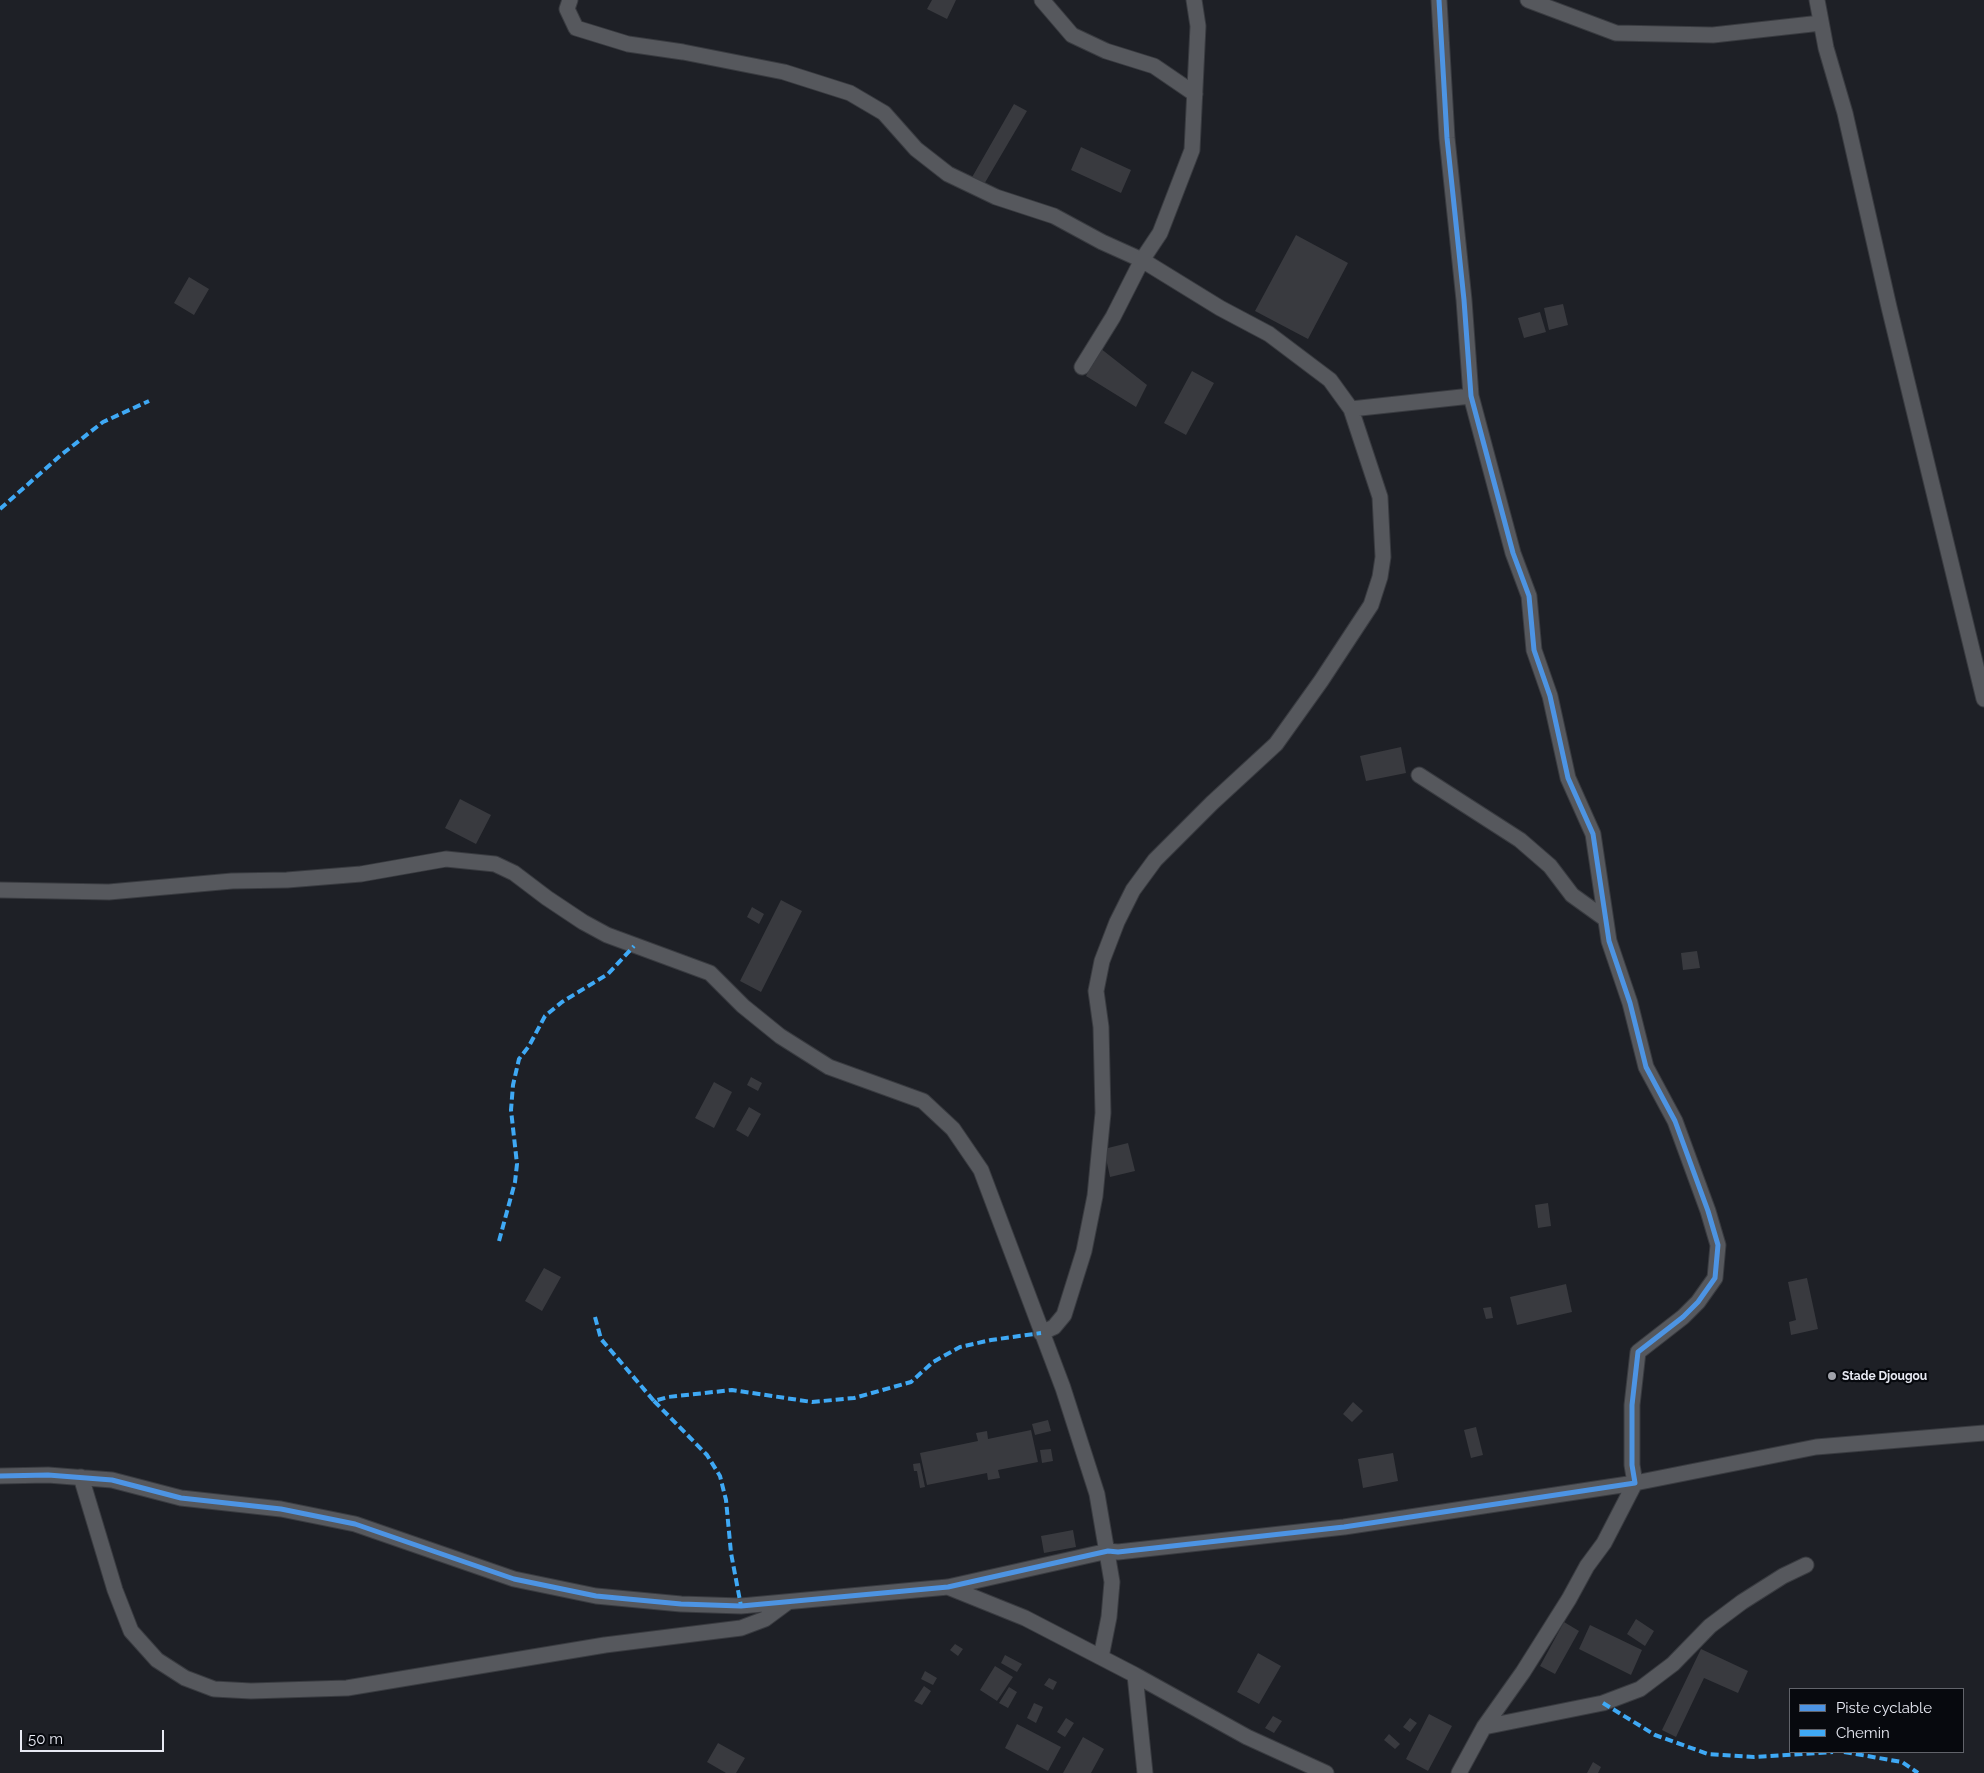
<!DOCTYPE html>
<html>
<head>
<meta charset="utf-8">
<style>
	body { margin:0 }
	#map { position:relative; width:1984px; height:1773px; overflow:hidden; background:#1e2026; font-family:Raleway,sans-serif }
	canvas { display:block }
	.legend { position:absolute; left:1789px; top:1688px; width:175px; height:65px; box-sizing:border-box; background:#07090e; border:1px solid #61636a; margin:0; padding:6px 9px; list-style:none; font-size:15px; color:#e8eaf3 }
	.legend li { display:flex; align-items:center; gap:10px; height:25px }
	.legend b { width:25px; border:1px solid #61636a }
	.scale { position:absolute; left:20px; top:1730px; width:144px; height:22px; box-sizing:border-box; border:2px solid #e8eaf3; border-top:0; padding-left:6px; font-size:15px; line-height:18px; white-space:nowrap; color:#e8eaf3; -webkit-text-stroke:4px #07090e; paint-order:stroke }
</style>
</head>
<body>
<div id="map">
<canvas width="1984" height="1773"></canvas>
<ul class="legend">
<li><b style="height:6px;background:#4d94e3"></b>Piste cyclable</li>
<li><b style="height:6px;background:#3fa9f5"></b>Chemin</li>
</ul>
<div class="scale">50 m</div>
</div>
<script>
const ctx = document.querySelector('canvas').getContext('2d');
ctx.lineJoin = 'round';
function fillPath(path, color) {
  ctx.fillStyle = color;
  ctx.fill(path, 'evenodd');
}
function toPath(rows) {
  const path = new Path2D();
  for (const r of rows) {
    path.moveTo(r[0], r[1]);
    for (let i = 2; i < r.length; i += 2) path.lineTo(r[i], r[i + 1]);
  }
  return path;
}
function trace(path, color, width, dash) {
  ctx.strokeStyle = color;
  ctx.lineWidth = width;
  ctx.lineCap = dash ? 'butt' : 'round';
  ctx.setLineDash(dash || []);
  ctx.stroke(path);
}
function write(font, color, halo, rows, align = 'center') {
  ctx.font = font + ' Raleway,sans-serif';
  ctx.lineWidth = 4.5;
  ctx.setLineDash([]);
  ctx.textBaseline = 'middle';
  ctx.strokeStyle = halo;
  ctx.fillStyle = color;
  for (const [text, x, y, turn = 0] of rows) {
    ctx.save();
    ctx.translate(x, y);
    ctx.rotate((+turn || 0) * Math.PI / 180);
    ctx.textAlign = isNaN(turn) ? turn : align;
    if (halo) ctx.strokeText(text, 0, 0);
    ctx.fillText(text, 0, 0);
    ctx.restore();
  }
}
fillPath(toPath([
	[932,0,956,0,947,19,927,9],
	[1014,104,1027,111,983,186,971,179],
	[1081,147,1131,170,1121,193,1071,170],
	[1296,235,1348,263,1308,339,1255,311],
	[189,277,209,289,194,315,174,303],
	[1563,304,1568,325,1549,330,1544,308],
	[1540,312,1546,332,1524,338,1518,318],
	[1100,348,1147,385,1136,407,1086,376],
	[1192,371,1214,383,1186,435,1164,423],
	[1401,747,1406,773,1366,781,1360,756],
	[460,799,491,815,476,844,445,828],
	[781,900,802,911,761,992,740,981],
	[752,907,764,914,759,924,747,917],
	[1697,951,1700,968,1683,970,1681,953],
	[751,1077,762,1083,758,1091,747,1085],
	[714,1082,732,1092,714,1128,695,1118],
	[749,1107,761,1114,748,1137,736,1130],
	[1128,1143,1135,1171,1110,1177,1104,1149],
	[1548,1203,1551,1226,1538,1228,1535,1205],
	[544,1268,561,1277,542,1311,525,1301],
	[1807,1278,1818,1329,1791,1335,1789,1322,1796,1320,1788,1282],
	[1566,1284,1572,1312,1517,1325,1510,1297],
	[1491,1307,1493,1318,1486,1319,1483,1308],
	[1353,1402,1363,1411,1352,1422,1343,1414],
	[1048,1420,1051,1431,1035,1435,1032,1424],
	[1476,1427,1483,1455,1471,1458,1464,1430],
	[1031,1430,1038,1462,998,1470,1000,1478,988,1480,987,1473,927,1485,920,1453,978,1441,976,1433,987,1431,988,1439],
	[1051,1449,1053,1461,1042,1463,1040,1450],
	[1393,1453,1398,1481,1363,1488,1358,1459],
	[920,1463,925,1487,920,1488,917,1471,914,1471,913,1464],
	[1073,1530,1076,1547,1044,1553,1041,1536],
	[1636,1619,1654,1631,1645,1646,1627,1634],
	[1564,1622,1579,1631,1555,1674,1540,1666],
	[1590,1625,1642,1650,1631,1675,1579,1649],
	[955,1644,963,1649,958,1656,950,1650],
	[1701,1649,1748,1671,1738,1693,1704,1678,1676,1737,1662,1730],
	[1258,1653,1281,1666,1259,1704,1237,1692],
	[1005,1655,1022,1664,1017,1672,1001,1663],
	[995,1666,1013,1677,997,1701,980,1690],
	[925,1671,937,1678,933,1685,921,1679],
	[1049,1678,1057,1682,1053,1690,1044,1685],
	[924,1686,931,1691,922,1705,914,1701],
	[1009,1687,1017,1692,1008,1708,999,1703],
	[1034,1703,1043,1707,1036,1723,1027,1718],
	[1429,1714,1452,1726,1428,1771,1406,1759],
	[1273,1716,1282,1721,1274,1733,1265,1728],
	[1066,1718,1074,1723,1065,1737,1057,1732],
	[1410,1718,1417,1723,1410,1732,1403,1727],
	[1017,1724,1061,1747,1048,1771,1005,1748],
	[1389,1734,1400,1744,1395,1749,1384,1740],
	[1083,1737,1104,1749,1091,1773,1063,1773],
	[718,1743,745,1758,736,1773,726,1773,707,1762],
	[1593,1762,1601,1767,1598,1773,1587,1773]
]), '#393a3f');
const minor = toPath([
	[570,0,567,9,576,28,628,44,683,52,784,72,850,93,884,113,916,149,948,174,996,197,1054,216,1102,242,1142,260,1220,308,1269,334,1330,380,1351,409,1380,497,1383,557,1380,577,1371,605,1321,681,1276,744,1212,803,1155,860,1133,890,1117,922,1102,961,1096,991,1101,1027,1103,1113,1095,1196,1084,1251,1064,1315,1054,1327,1041,1333],
	[1042,0,1072,35,1106,51,1154,66,1195,94],
	[1528,0,1616,33,1713,35,1821,23],
	[1817,0,1826,48,1845,113,1889,307,1984,699],
	[1082,367,1113,317,1142,260,1160,233,1192,150,1198,26,1194,0],
	[1351,409,1471,396],
	[1419,775,1520,840,1550,866,1572,895,1604,918],
	[0,890,109,892,232,881,287,880,361,874,446,859,495,864,514,873,547,898,583,922,607,935,710,973,743,1006,780,1036,829,1067,923,1101,953,1129,981,1170,1063,1388,1097,1494,1112,1582,1109,1617,1101,1657],
	[0,1476,48,1475,112,1480,181,1498,281,1509,355,1524,514,1579,596,1596,681,1604,741,1606,948,1587,1108,1551,1118,1552,1344,1527,1635,1483,1632,1465,1632,1405,1638,1352,1683,1317,1698,1302,1715,1278,1718,1245,1708,1211,1675,1121,1646,1067,1630,1003,1609,941,1593,834,1568,778,1550,696,1534,650,1529,596,1513,553,1471,396,1464,300,1447,138,1439,0],
	[81,1477,115,1590,131,1631,157,1660,185,1678,214,1689,251,1691,347,1688,605,1645,741,1628,765,1619,788,1602],
	[948,1587,1025,1618,1135,1675,1247,1737,1326,1773],
	[1135,1675,1145,1773],
	[1484,1727,1603,1703,1640,1689,1673,1664,1710,1626,1742,1602,1783,1576,1806,1565],
	[1459,1773,1484,1727,1523,1672,1569,1599,1587,1566,1604,1543,1635,1483,1816,1447,1984,1433]
]);
trace(minor, '#393b40', 17);
trace(minor, '#56585d', 15);
trace(toPath([
	[0,509,61,455,103,422,149,401],
	[499,1241,515,1182,517,1164,511,1110,513,1085,519,1059,529,1046,545,1016,562,1002,608,974,634,946],
	[595,1317,601,1339,654,1401,668,1397,732,1390,812,1402,854,1398,911,1382,933,1362,960,1347,991,1340,1041,1333],
	[654,1401,707,1455,720,1476,726,1500,731,1553,741,1606],
	[1603,1703,1655,1735,1708,1754,1754,1757,1833,1752],
	[1844,1752,1902,1762,1918,1773]
]), '#3fa9f5', 4, [8, 4]);
trace(toPath([
	[0,1476,48,1475,112,1480,181,1498,281,1509,355,1524,514,1579,596,1596,681,1604,741,1606,948,1587,1108,1551,1118,1552,1344,1527,1635,1483,1632,1465,1632,1405,1638,1352,1683,1317,1698,1302,1715,1278,1718,1245,1708,1211,1675,1121,1646,1067,1630,1003,1609,941,1593,834,1568,778,1550,696,1534,650,1529,596,1513,553,1471,396,1464,300,1447,138,1439,0]
]), '#4d94e3', 5);
for (const [x, y, r, color] of [
	[1832,1376,5,"#a1a3ab"]
]) {
  const dot = new Path2D();
  dot.arc(x, y, r, 0, 2 * Math.PI);
  ctx.fillStyle = color;
  ctx.fill(dot);
  trace(dot, '#07090e', 2);
}
write('bold 12px', '#e8eaf3', '#07090e', [
	["Stade Djougou",1842,1376]
], 'left');
</script>
</body>
</html>
